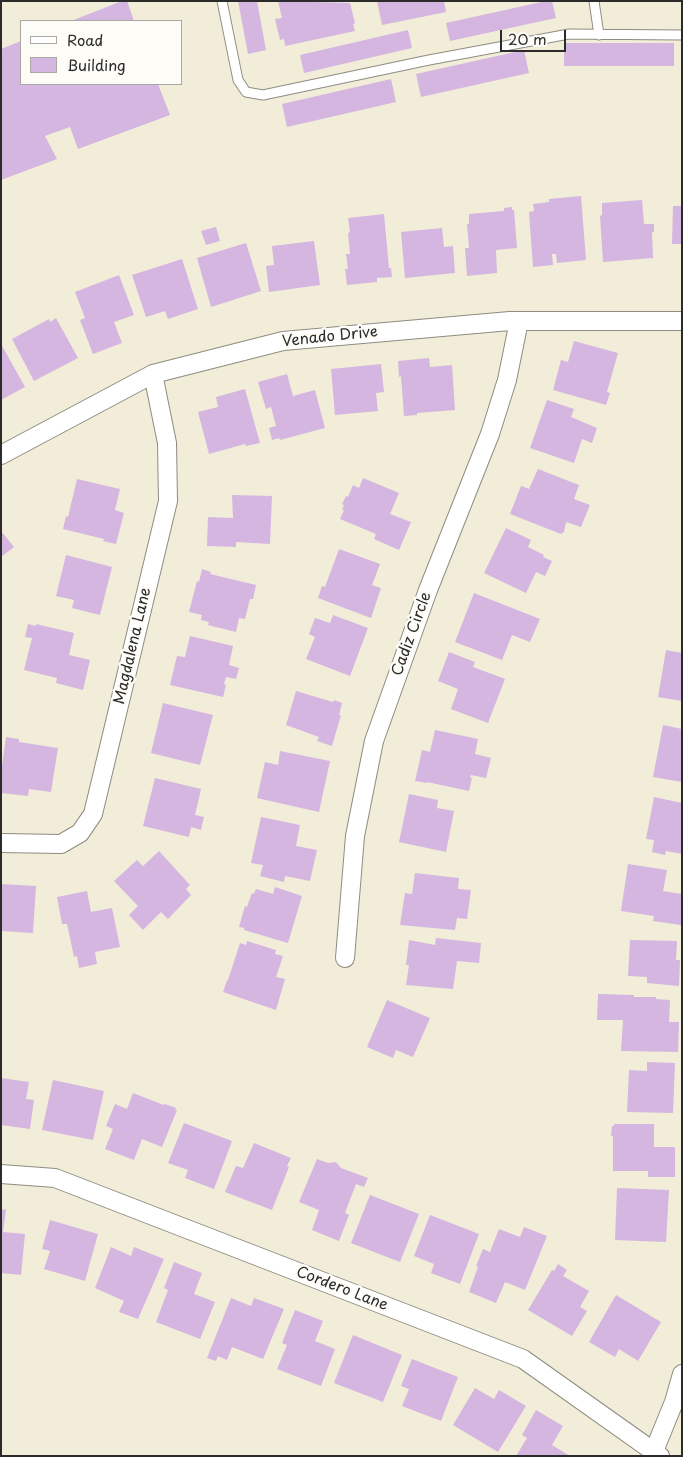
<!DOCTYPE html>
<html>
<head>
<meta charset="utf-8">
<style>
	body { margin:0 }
	#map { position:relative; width:683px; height:1457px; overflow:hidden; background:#f2edd8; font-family:"Playpen Sans",sans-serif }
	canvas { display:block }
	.frame { position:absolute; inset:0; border:2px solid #2b2b2b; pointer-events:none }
	.legend { position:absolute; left:20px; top:20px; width:162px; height:65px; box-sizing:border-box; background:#fdfcf7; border:1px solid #a9a8a5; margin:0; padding:6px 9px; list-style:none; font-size:15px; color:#2b2b2b }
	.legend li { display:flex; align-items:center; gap:10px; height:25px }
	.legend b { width:25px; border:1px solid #a9a8a5 }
	.scale { position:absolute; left:500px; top:30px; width:66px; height:22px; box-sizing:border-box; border:2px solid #2b2b2b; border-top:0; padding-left:6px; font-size:15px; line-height:18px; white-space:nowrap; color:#2b2b2b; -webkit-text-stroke:4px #fdfcf7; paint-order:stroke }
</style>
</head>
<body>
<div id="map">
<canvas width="683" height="1457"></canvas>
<div class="frame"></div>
<ul class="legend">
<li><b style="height:6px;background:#fff"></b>Road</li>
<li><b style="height:14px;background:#d4b6e0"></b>Building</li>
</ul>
<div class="scale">20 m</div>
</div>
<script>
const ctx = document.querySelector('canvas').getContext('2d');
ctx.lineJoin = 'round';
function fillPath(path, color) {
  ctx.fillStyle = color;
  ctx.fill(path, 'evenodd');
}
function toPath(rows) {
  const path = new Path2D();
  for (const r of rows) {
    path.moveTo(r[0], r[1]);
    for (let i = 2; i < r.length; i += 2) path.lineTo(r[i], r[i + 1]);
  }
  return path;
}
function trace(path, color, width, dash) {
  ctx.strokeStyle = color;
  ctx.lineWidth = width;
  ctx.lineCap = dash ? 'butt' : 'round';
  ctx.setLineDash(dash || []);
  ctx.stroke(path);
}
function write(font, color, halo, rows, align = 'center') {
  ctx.font = font + ' "Playpen Sans",sans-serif';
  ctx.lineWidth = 5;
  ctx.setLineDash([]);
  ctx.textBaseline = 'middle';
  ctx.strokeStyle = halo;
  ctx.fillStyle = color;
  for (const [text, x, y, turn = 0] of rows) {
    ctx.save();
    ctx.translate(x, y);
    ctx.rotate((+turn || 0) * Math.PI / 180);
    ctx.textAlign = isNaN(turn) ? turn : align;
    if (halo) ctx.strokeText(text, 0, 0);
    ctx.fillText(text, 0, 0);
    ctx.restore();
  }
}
fillPath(toPath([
	[122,1,127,1,134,21,71,21],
	[238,1,257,1,266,50,248,54],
	[278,1,350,3,355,23,353,24,355,31,285,46,284,39,280,40,275,19,282,18],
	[377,1,444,1,446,12,382,25],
	[546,1,552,1,556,18,450,41,446,23],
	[408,30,412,48,304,73,300,55],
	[21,41,21,84,158,84,170,115,78,149,70,127,45,136,57,159,1,180,1,49],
	[564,43,674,43,674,66,564,66],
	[524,50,529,73,421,97,416,74],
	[391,79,396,102,287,127,282,104],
	[581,196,586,260,557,263,556,254,552,254,553,265,533,267,529,212,534,211,533,204,549,202,549,199],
	[642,200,644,224,654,224,654,232,652,232,653,258,603,262,600,216,602,215,602,203],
	[673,206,682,206,682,244,672,244],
	[512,207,512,210,514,210,517,248,496,250,497,273,467,276,465,248,469,248,467,224,469,224,469,214,504,211,504,208],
	[384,214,389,268,391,268,392,277,377,278,377,282,347,285,345,269,348,269,346,254,350,254,348,233,350,232,348,218],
	[216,227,220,241,206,245,201,231],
	[442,228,444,247,453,246,455,273,405,278,401,232],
	[314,241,320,285,269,292,266,266,274,265,272,246],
	[246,243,261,291,211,307,197,258],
	[182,259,198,309,168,319,165,311,146,317,132,275],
	[119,275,134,315,114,322,122,343,93,354,80,320,85,318,75,292],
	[56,318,78,358,34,381,12,339,49,319,50,322],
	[574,341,618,353,607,392,610,393,606,405,553,390,561,360,568,362],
	[1,344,25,387,1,400],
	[429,358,430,367,452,365,455,410,417,413,417,415,404,416,401,376,399,377,398,361],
	[381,364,384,392,376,393,378,411,335,415,331,369],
	[287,374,293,396,315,390,325,428,280,440,279,438,272,440,269,428,276,426,271,407,266,409,258,382],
	[245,389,260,443,246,446,245,444,209,454,198,412,218,407,216,397],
	[547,400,574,409,571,417,597,428,592,443,582,439,574,463,530,448],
	[538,469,579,485,574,499,590,505,581,527,566,522,564,532,561,534,510,514,521,486,529,489],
	[363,478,399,493,390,514,411,522,399,550,374,539,376,534,340,519,344,510,342,510,344,505,342,504,346,496,348,497,353,485,359,488],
	[77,479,120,489,115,510,124,513,116,544,103,541,104,539,63,529,66,516,68,517],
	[232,495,272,496,270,544,236,542,236,547,207,546,208,517,233,518],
	[506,528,531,540,528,547,544,555,543,557,552,561,545,576,536,572,526,593,484,573],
	[1,531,14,547,1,557],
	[339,549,380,564,372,585,381,588,371,618,318,598,322,586,325,587],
	[66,555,112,567,100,615,72,608,74,600,56,596],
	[202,569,211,572,210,574,256,585,253,599,250,599,245,619,239,618,236,632,208,625,209,622,201,620,202,615,189,612,197,581,199,582],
	[474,593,540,619,530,642,512,635,502,660,455,642],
	[333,615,368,628,350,676,306,659,315,637,309,634,315,618,330,623],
	[28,624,36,626,36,624,74,633,69,655,90,660,83,690,56,683,57,678,24,670,32,638,25,637],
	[190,636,233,646,229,665,239,668,236,679,226,677,224,684,226,685,223,697,170,685,177,656,185,657],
	[666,650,682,653,682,701,658,697],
	[449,652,475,662,473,667,505,679,488,723,451,709,458,689,438,681],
	[296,691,333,702,334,700,342,703,339,715,341,715,332,746,317,741,319,737,286,725],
	[163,703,213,715,200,765,151,753],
	[663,725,682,729,682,782,653,777],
	[435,730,478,739,475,754,491,758,486,778,471,775,470,778,472,778,469,791,427,782,427,783,415,781,422,750,430,752],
	[6,737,19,739,19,742,58,748,51,792,29,789,28,796,1,793,1,773],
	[280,751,330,761,319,812,257,798,265,762,278,765],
	[155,778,201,789,195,815,204,817,201,830,191,827,189,837,143,826],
	[409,794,438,800,437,808,454,811,446,852,399,842],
	[654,797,682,803,682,854,666,851,665,855,652,852,654,840,646,839],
	[261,817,300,825,296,846,317,850,310,881,285,876,284,882,260,876,263,865,251,863],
	[159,851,190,885,186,889,191,895,168,919,161,912,143,930,129,915,138,906,114,881,137,860,143,866],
	[628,864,667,870,663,891,682,894,681,925,653,921,654,916,621,911],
	[415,873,459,878,458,889,471,890,467,919,457,918,455,930,400,925,405,893,412,894],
	[1,884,36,886,33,933,1,931],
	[275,887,302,896,288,943,244,930,244,928,239,927,245,906,247,907,252,893,254,894,256,889,273,894],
	[87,891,91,912,112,908,120,947,95,952,97,964,79,968,77,956,74,957,67,924,62,924,57,897],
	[436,938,481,943,479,963,457,961,453,989,406,985,409,965,406,965,409,940,435,945],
	[630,940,677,941,676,960,680,960,679,986,647,983,647,977,628,976],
	[247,941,276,950,275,954,283,956,276,977,285,979,276,1010,223,992,227,980,228,980,240,943,246,945],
	[598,994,634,995,634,997,656,997,656,999,670,1000,669,1022,679,1022,678,1052,621,1051,623,1020,597,1020],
	[387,1000,430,1018,413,1057,396,1050,393,1058,367,1047],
	[647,1062,675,1063,673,1113,627,1112,629,1070,647,1071],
	[1,1078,29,1082,26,1099,34,1100,30,1129,1,1125],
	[53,1080,104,1091,93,1140,42,1130],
	[133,1093,164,1105,165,1104,176,1108,175,1110,177,1110,162,1147,142,1139,134,1160,105,1149,113,1129,106,1126,115,1104,127,1109],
	[184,1123,232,1141,214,1189,185,1178,188,1170,168,1163],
	[614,1124,654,1124,654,1147,675,1147,675,1177,648,1177,648,1171,613,1171,613,1136,611,1136,612,1126,614,1126],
	[254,1143,291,1158,287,1166,289,1167,272,1210,225,1192,236,1166,243,1168],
	[317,1159,328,1163,336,1162,341,1168,368,1178,364,1187,356,1184,345,1213,349,1215,339,1241,312,1230,319,1210,299,1202],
	[617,1188,669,1190,666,1242,615,1240],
	[370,1195,419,1214,400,1262,351,1243],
	[1,1209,6,1210,3,1232,25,1234,21,1275,1,1273],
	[430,1215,479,1234,460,1284,431,1273,434,1264,414,1256],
	[50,1220,98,1234,85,1281,44,1269,50,1251,42,1249],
	[524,1227,547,1236,525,1290,505,1282,496,1303,469,1292,478,1267,476,1266,483,1249,490,1252,499,1229,520,1237],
	[111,1247,131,1256,134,1247,164,1259,138,1319,119,1312,124,1301,95,1288],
	[174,1262,202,1273,194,1294,215,1302,200,1339,156,1322,168,1290,164,1288],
	[558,1264,567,1270,563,1276,589,1291,580,1307,587,1311,572,1336,528,1310,552,1270,554,1271],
	[616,1295,661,1322,638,1361,619,1349,615,1357,589,1342],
	[231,1298,251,1306,254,1298,284,1309,263,1359,232,1347,227,1360,218,1356,216,1361,207,1358],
	[295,1310,323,1321,315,1341,335,1349,321,1386,277,1369,287,1345,282,1343],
	[353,1335,402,1355,383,1402,334,1383],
	[412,1359,458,1377,441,1421,402,1406,409,1389,401,1386],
	[475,1388,494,1399,499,1390,526,1406,498,1452,453,1425],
	[536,1410,563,1426,552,1445,570,1456,516,1456,527,1438,522,1435]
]), '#d4b6e0');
const service = toPath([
	[222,1,238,80,246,92,263,95,429,60,569,34,682,35],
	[594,1,599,35]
]);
const minor = toPath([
	[1,455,153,374,283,341,510,321,682,321],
	[1,843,61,844,80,833,93,814,168,501,167,443,153,374],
	[345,958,355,836,374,741,428,590,490,434,507,380,519,321],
	[1,1174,55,1178,523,1359,660,1456],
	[654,1451,674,1402,682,1374]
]);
trace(service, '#8e8c82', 11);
trace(minor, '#8e8c82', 20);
trace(service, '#fff', 9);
trace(minor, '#fff', 18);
write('15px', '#2b2b2b', '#fdfcf7', [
	["Venado Drive",330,337,-6],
	["Cadiz Circle",412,634,-70],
	["Magdalena Lane",133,646,-77],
	["Cordero Lane",342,1289,21]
]);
</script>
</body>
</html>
